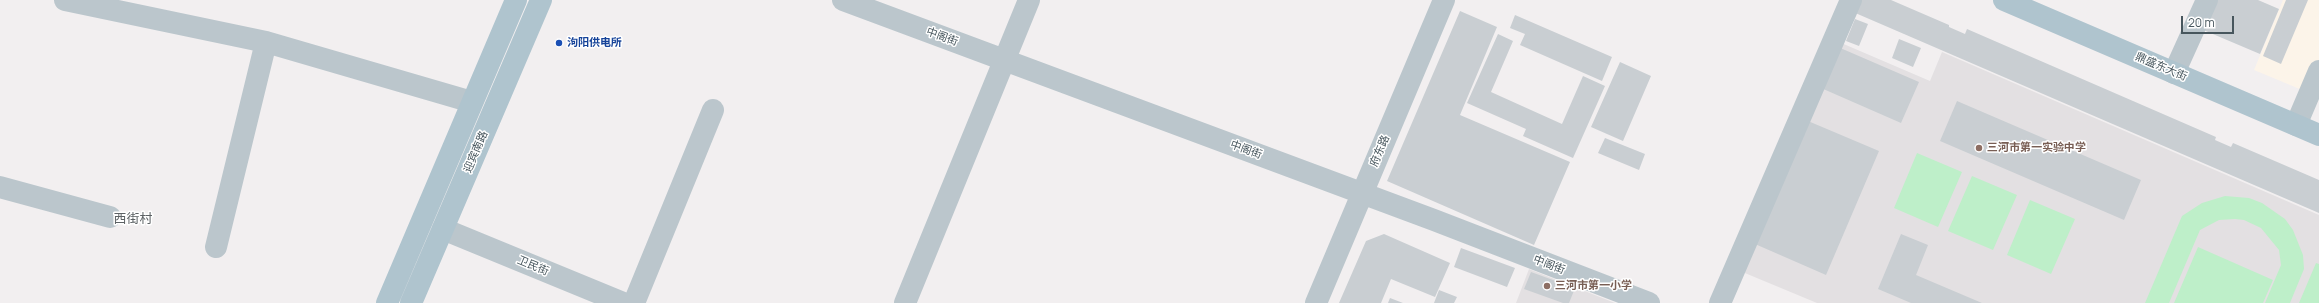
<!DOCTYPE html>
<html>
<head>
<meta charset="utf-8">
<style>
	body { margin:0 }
	#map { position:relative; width:2319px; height:303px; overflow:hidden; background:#f2eff0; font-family:Manrope,sans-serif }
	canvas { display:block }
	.scale { position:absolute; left:2181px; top:16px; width:53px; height:18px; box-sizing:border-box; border:2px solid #47565d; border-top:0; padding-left:5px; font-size:12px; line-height:14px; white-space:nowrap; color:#47565d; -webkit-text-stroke:3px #fff; paint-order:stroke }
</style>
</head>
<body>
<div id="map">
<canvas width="2319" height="303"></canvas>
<div class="scale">20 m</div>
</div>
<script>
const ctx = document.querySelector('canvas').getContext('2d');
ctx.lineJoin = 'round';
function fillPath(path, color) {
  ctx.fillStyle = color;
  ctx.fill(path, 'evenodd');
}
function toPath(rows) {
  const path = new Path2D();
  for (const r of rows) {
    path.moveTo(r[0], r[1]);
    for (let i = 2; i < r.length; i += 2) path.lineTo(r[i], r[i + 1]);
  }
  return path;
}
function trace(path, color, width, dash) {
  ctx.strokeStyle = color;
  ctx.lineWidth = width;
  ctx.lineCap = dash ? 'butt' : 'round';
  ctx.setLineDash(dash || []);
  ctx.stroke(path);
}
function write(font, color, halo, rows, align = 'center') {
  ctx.font = font + ' Manrope,"Noto Sans SC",sans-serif';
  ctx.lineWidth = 3;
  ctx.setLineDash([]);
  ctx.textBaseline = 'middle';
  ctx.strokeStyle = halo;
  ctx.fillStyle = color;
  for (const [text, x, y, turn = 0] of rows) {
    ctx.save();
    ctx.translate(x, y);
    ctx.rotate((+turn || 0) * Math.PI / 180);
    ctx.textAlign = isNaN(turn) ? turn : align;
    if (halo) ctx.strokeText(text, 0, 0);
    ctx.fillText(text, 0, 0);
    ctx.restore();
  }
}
fillPath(toPath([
	[2283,0,2319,0,2319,97,2254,70]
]), '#fcf4e9');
fillPath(toPath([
	[1839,42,1930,81,1942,52,2319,215,2319,303,1817,303,1740,271],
	[1529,269,1615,303,1516,303]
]), '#e3e0e2');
fillPath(toPath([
	[1917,153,1962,172,1938,227,1894,208],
	[1972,176,2017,195,1993,250,1948,231],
	[2225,196,2249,198,2262,203,2285,219,2293,230,2303,255,2304,269,2290,303,2265,303,2281,265,2279,250,2261,228,2244,220,2235,219,2219,220,2200,230,2169,303,2145,303,2182,216,2202,203],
	[2030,200,2075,219,2051,274,2007,255],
	[2198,247,2273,280,2263,303,2174,303],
	[2316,263,2319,264,2319,303,2299,303]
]), '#beefc9');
fillPath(toPath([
	[1858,0,1891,0,1949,25,1949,27,1965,34,1967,29,2216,137,2215,140,2231,147,2233,143,2319,180,2319,213,1853,12],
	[2214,0,2258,0,2279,9,2260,54,2201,29],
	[2286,0,2308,0,2281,64,2263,56],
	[1460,11,1497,27,1460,115,1570,162,1534,245,1387,181],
	[1515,15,1612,57,1602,81,1520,45,1525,34,1510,28],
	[1855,19,1868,24,1859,46,1846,41],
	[1498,34,1513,41,1491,92,1562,124,1583,76,1605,86,1573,158,1523,136,1526,129,1467,103],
	[1899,39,1921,48,1913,67,1892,58],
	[1838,47,1919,82,1901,123,1821,88],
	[1620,62,1651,76,1623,141,1591,127],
	[1957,101,2141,180,2124,220,1940,141],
	[1808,121,1879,151,1826,275,1755,244],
	[1605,138,1645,154,1639,170,1598,153],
	[1384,234,1450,263,1435,297,1391,279,1381,303,1339,303,1366,241],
	[1901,234,1928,245,1916,275,1982,303,1911,303,1878,289],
	[1461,248,1515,268,1507,287,1454,267],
	[1531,272,1575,288,1569,303,1563,303,1524,289],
	[1439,290,1457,297,1454,303,1434,303],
	[1390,298,1403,303,1388,303]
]), '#c9ced2');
trace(toPath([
	[65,0,266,42,472,102],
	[843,0,1434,220,1649,303],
	[2174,73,2207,0],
	[2296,125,2319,71],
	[0,187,110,217],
	[443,229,623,303],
	[216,247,266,42],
	[634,303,713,110],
	[905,303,1029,0],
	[1316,303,1444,0],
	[1720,303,1851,0]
]), '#bbc6cc', 22);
trace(toPath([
	[2004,0,2319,135],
	[387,303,516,0],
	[411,303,541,0]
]), '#afc4ce', 22);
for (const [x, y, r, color] of [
	[559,43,4,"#1a4fb4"],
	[1979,148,4,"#8d6e63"],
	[1547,286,4,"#8d6e63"]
]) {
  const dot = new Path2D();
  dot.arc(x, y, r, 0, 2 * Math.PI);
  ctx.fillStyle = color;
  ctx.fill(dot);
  trace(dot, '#fff', 1.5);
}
write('11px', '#47565d', '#fff', [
	["中阁街",942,37,20],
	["鼎盛东大街",2161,67,23],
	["中阁街",1246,150,20],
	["府东路",1380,151,-67],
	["迎宾南路",476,152,-67],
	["中阁街",1549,265,21],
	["卫民街",533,266,23]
]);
write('bold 11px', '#164399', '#fff', [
	["泃阳供电所",567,43]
], 'left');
write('bold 11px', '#785e54', '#fff', [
	["三河市第一实验中学",1987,148],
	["三河市第一小学",1555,286]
], 'left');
write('13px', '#5c6164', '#fff', [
	["西街村",133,219]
]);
</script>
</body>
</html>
